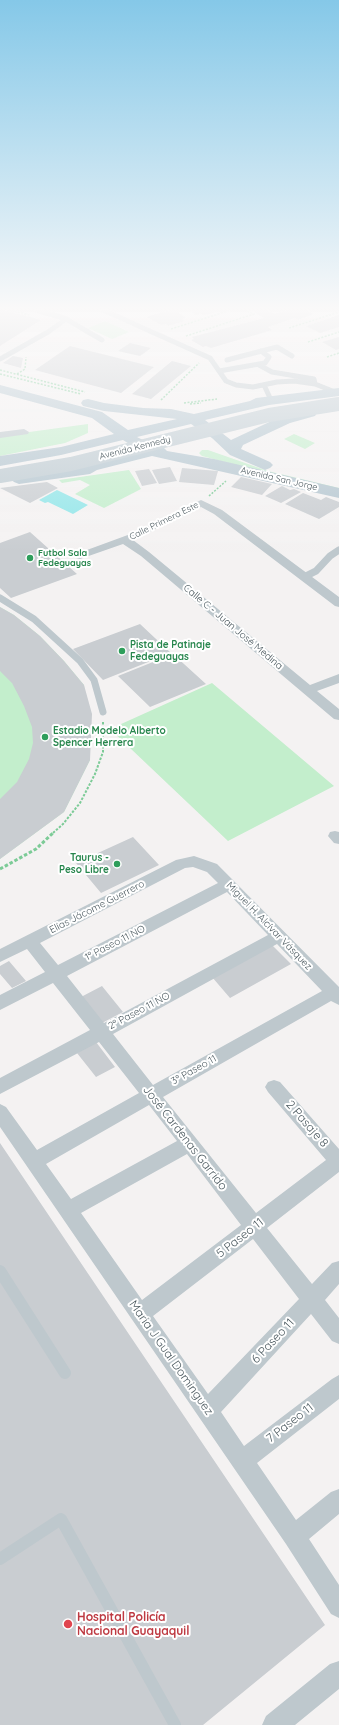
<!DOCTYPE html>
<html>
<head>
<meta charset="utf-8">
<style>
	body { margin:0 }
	canvas { display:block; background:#f4f2f2 }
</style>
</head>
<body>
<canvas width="339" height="1725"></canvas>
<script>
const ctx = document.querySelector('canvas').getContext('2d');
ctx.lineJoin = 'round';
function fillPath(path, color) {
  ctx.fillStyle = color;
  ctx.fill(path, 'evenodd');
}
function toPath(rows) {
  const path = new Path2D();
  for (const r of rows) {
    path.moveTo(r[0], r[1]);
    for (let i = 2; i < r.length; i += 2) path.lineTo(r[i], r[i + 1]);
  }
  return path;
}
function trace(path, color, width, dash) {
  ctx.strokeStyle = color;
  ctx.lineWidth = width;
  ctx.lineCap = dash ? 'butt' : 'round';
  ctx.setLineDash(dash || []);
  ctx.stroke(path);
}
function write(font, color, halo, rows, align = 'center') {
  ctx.font = font + ' Quicksand,sans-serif';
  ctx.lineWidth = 4;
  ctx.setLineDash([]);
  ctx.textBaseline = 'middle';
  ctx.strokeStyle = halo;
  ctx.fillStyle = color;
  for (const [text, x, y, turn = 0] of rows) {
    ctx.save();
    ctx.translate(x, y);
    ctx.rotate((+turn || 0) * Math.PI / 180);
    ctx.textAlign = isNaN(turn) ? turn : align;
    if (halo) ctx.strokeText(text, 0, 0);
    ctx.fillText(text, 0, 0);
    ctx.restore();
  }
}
fillPath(toPath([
	[105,321,129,332,112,339,88,328],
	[88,424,88,433,65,443,0,456,0,436],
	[294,434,315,443,305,449,284,439],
	[202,450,208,450,268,471,339,488,339,492,202,456,199,453],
	[129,470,141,489,104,508,75,494,90,485,80,480,62,483,59,480],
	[0,607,14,615,40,636,64,661,84,685,90,760,64,812,0,859],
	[212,683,334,786,228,841,110,729]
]), '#c3eecc');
fillPath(toPath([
	[57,490,88,505,73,514,48,502,45,503,39,500]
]), '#92e6e9');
fillPath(toPath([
	[0,310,4,310,41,320,0,346],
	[170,310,174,310,186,318,182,319,185,321,168,326,166,324,161,325,147,317],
	[189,310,219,310,219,311,204,315,201,313,196,315],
	[251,310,267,310,275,314,287,310,308,310,313,314,298,320,295,318,268,327,272,330,211,348,206,346,203,347,191,340,194,339,192,337,264,318],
	[339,315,339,327,320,333,306,326],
	[339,337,339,349,336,350,322,342],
	[130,343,151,348,140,356,118,351],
	[70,346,154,367,121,393,35,370],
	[13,356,23,358,21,368,3,363],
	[172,361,191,366,151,399,132,394],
	[170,467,177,481,159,484,152,470],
	[182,468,218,471,214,485,179,482],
	[149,469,157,483,142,486,135,471],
	[241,477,272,484,262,495,231,487],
	[47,482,58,488,30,503,0,488],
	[282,486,290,490,294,489,301,492,281,503,265,496],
	[303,493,321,500,326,497,339,502,339,507,319,519,285,504],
	[30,532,77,574,11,598,0,588,0,543],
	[0,607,14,615,40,636,64,661,84,685,92,714,90,760,64,812,0,859,0,799,17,782,29,759,33,743,32,727,24,706,12,683,0,671],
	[140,624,171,653,103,680,73,649],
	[173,654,206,684,150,707,118,676],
	[133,837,159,865,101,893,76,863],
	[271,944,291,964,230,998,212,977],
	[9,961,26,981,12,988,0,974,0,966],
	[102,986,123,1012,102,1023,81,997],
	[96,1042,115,1067,96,1077,77,1053],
	[0,1143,325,1625,203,1725,0,1725]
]), '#c9cdd1');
trace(toPath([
	[11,310,29,315],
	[289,328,339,312],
	[171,329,231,310],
	[186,336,254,314,246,310],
	[308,342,339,332],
	[327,357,339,353],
	[0,370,85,392],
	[0,374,81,394],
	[17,374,25,369,26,357],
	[161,400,199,363],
	[184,403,217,399],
	[190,404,201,403],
	[209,496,226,481]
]), '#7ccb97', 1.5, [2, 1.5]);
trace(toPath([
	[53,833,63,824,80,803,95,774,103,752,103,721]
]), '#7ccb97', 2, [2.5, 1.5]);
trace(toPath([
	[0,869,36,849,54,832]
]), '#7ccb97', 3, [3.5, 2]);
trace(toPath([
	[103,310,210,358,226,381,236,385,253,387,277,382,294,381,315,384,335,392],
	[66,319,102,340],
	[0,359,48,332,66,319,37,310],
	[227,360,277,347,292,356],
	[259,365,272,372,314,379,315,384],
	[219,371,265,363,269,357,261,351],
	[264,385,271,400]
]), '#bec8cd', 5);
trace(toPath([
	[304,577,316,571,330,556,339,550],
	[0,598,34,619,80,661,94,680,103,712]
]), '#bec8cd', 7);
trace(toPath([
	[0,1271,65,1373],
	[0,1559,61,1519,175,1725]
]), '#bec8cd', 12);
fillPath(toPath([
	[24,429,29,432,28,434,0,438,0,432,24,429],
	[201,500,222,510,339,597,339,607,335,606,214,514,201,507,133,540,149,552,310,685,339,674,339,683,317,691,339,709,339,720,334,719,141,556,123,544,80,559,76,558,74,556,76,554,136,532,201,500],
	[335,831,339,832,339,844,334,843,328,836,330,832,335,831],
	[194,856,217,864,339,987,339,1005,331,1001,163,1097,256,1213,326,1160,268,1092,265,1087,268,1082,274,1080,280,1082,339,1149,339,1172,267,1228,312,1284,332,1263,339,1261,339,1284,325,1300,339,1318,339,1344,332,1341,311,1314,221,1412,244,1446,332,1379,339,1375,339,1399,257,1463,296,1520,331,1492,339,1489,339,1514,309,1539,339,1585,339,1618,331,1614,286,1544,0,1127,0,1104,6,1107,37,1150,139,1093,99,1042,0,1094,0,1078,90,1030,53,983,0,1010,0,995,45,972,27,949,0,962,0,949,176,860,194,856],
	[193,867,207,872,218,883,58,965,40,943,185,868,193,867],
	[227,892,268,935,104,1023,67,976,227,892],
	[277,944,322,991,153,1085,113,1034,277,944],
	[149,1105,177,1141,71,1199,46,1164,149,1105],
	[187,1154,241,1225,142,1300,81,1213,187,1154],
	[253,1239,299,1299,208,1394,153,1316,253,1239],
	[339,1661,339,1689,295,1725,262,1725,266,1716,330,1664,339,1661]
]), '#bec8cd');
fillPath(toPath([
	[0,385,102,412,128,430,177,419,104,411,83,406,81,403,83,400,88,399,104,403,143,408,171,409,194,414,250,401,256,398,339,388,339,396,269,405,205,420,231,440,280,417,310,409,315,410,317,413,315,416,290,423,243,445,241,449,270,462,273,465,270,468,265,470,230,455,212,438,191,424,137,437,155,446,163,447,167,451,214,459,339,488,339,498,152,456,97,470,90,474,19,484,14,482,11,479,14,476,76,466,139,450,123,440,61,455,0,466,0,456,61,447,114,434,92,418,0,393,0,385]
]), '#b3c5cf');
trace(toPath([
	[0,476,71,464,269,415,339,404]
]), '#becbd2', 14);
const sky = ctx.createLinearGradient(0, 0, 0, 552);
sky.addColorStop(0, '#85c8e8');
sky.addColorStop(0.56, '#faf9f9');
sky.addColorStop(1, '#faf9f900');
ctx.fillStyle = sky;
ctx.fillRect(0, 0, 339, 552);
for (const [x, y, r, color] of [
	[30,558,4,"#2e9e5b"],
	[122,651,4,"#2e9e5b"],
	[45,737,4,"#2e9e5b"],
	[117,864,4,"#2e9e5b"],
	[68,1624,5,"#e0444e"]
]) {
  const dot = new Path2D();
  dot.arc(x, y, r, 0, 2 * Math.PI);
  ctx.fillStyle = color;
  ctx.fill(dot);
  trace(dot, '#fff', 1.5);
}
write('9px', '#4a585e', '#fff', [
	["Avenida Kennedy",135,448,-14],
	["Avenida San Jorge",279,479,13],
	["Calle Primera Este",164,521,-26]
]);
write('bold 9px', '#27864d', '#fff', [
	["Futbol Sala",38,553],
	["Fedeguayas",38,563]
], 'left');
write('10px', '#4a585e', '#fff', [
	["Calle C - Juan José Medina",233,627,40],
	["Elías Jácome Guerrero",97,907,-27],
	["Miguel H. Alcívar Vásquez",269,926,46],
	["1º Paseo 11 NO",115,943,-27],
	["2º Paseo 11 NO",139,1011,-28],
	["3º Paseo 11",194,1070,-29]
]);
write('bold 10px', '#27864d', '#fff', [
	["Pista de Patinaje",130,645],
	["Fedeguayas",130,657],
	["Estadio Modelo Alberto",53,731],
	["Spencer Herrera",53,743],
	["Taurus -",109,858,"right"],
	["Peso Libre",109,870,"right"]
], 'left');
write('12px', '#4a585e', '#fff', [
	["2 Pasaje 8",307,1124,49],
	["José Cardenas Garrido",185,1138,52],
	["5 Paseo 11",240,1238,-38],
	["6 Paseo 11",273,1341,-47],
	["Maria J Gual Dominguez",171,1358,55],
	["7 Paseo 11",290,1423,-38]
]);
write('bold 12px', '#be3a42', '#fff', [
	["Hospital Policía",77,1617],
	["Nacional Guayaquil",77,1631]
], 'left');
</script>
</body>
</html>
